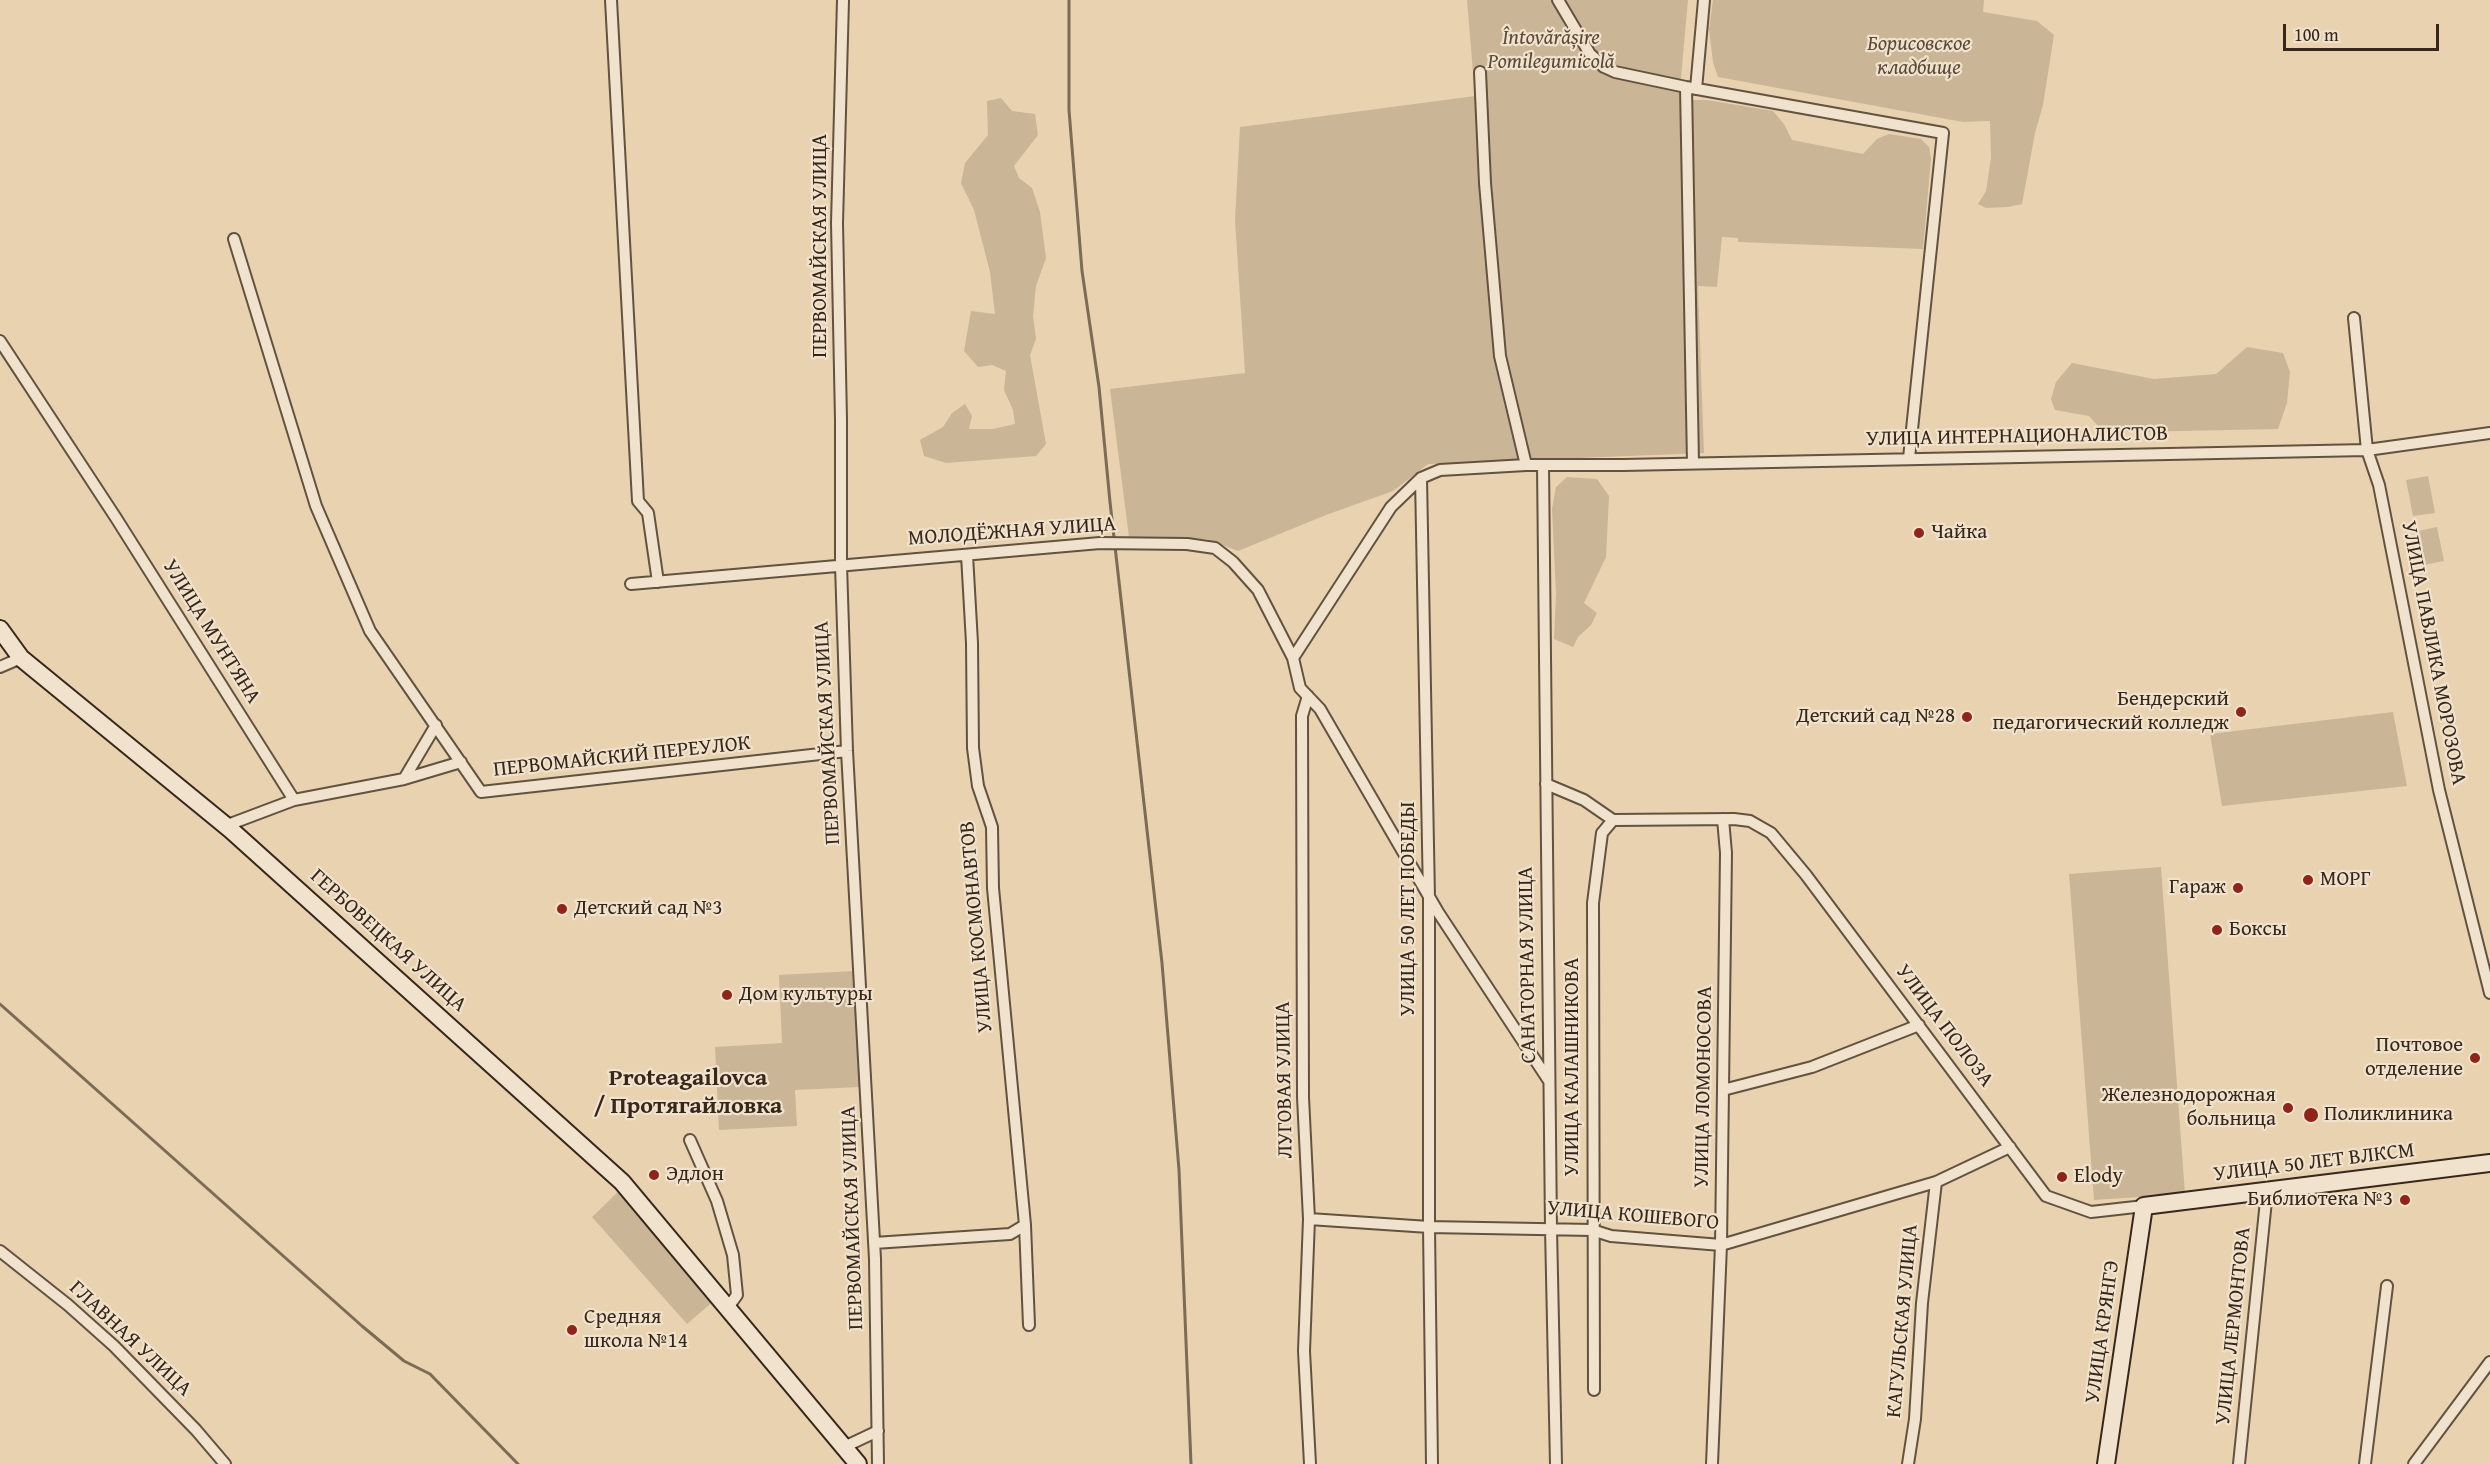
<!DOCTYPE html>
<html>
<head>
<meta charset="utf-8">
<style>
	body { margin:0 }
	#map { position:relative; width:2490px; height:1464px; overflow:hidden; background:#e8d2b0; font-family:"Gentium Book Plus",serif }
	canvas { display:block }
	.scale { position:absolute; left:2283px; top:24px; width:156px; height:27px; box-sizing:border-box; border:3px solid #36271a; border-top:0; padding-left:8px; font-size:18px; line-height:21px; white-space:nowrap; color:#36271a; -webkit-text-stroke:4px #f0e2cc; paint-order:stroke }
</style>
</head>
<body>
<div id="map">
<canvas width="2490" height="1464"></canvas>
<div class="scale">100 m</div>
</div>
<script>
const ctx = document.querySelector('canvas').getContext('2d');
ctx.lineJoin = 'round';
function fillPath(path, color) {
  ctx.fillStyle = color;
  ctx.fill(path, 'evenodd');
}
function toPath(rows) {
  const path = new Path2D();
  for (const r of rows) {
    path.moveTo(r[0], r[1]);
    for (let i = 2; i < r.length; i += 2) path.lineTo(r[i], r[i + 1]);
  }
  return path;
}
function trace(path, color, width, dash) {
  ctx.strokeStyle = color;
  ctx.lineWidth = width;
  ctx.lineCap = dash ? 'butt' : 'round';
  ctx.setLineDash(dash || []);
  ctx.stroke(path);
}
function write(font, color, halo, rows, align = 'center') {
  ctx.font = font + ' "Gentium Book Plus",serif';
  ctx.lineWidth = 4.5;
  ctx.setLineDash([]);
  ctx.textBaseline = 'middle';
  ctx.strokeStyle = halo;
  ctx.fillStyle = color;
  for (const [text, x, y, turn = 0] of rows) {
    ctx.save();
    ctx.translate(x, y);
    ctx.rotate((+turn || 0) * Math.PI / 180);
    ctx.textAlign = isNaN(turn) ? turn : align;
    if (halo) ctx.strokeText(text, 0, 0);
    ctx.fillText(text, 0, 0);
    ctx.restore();
  }
}
fillPath(toPath([
	[1467,0,1688,0,1679,100,1707,100,1773,111,1784,124,1792,140,1863,154,1877,139,1889,134,1921,139,1929,147,1931,158,1923,249,1738,242,1738,238,1722,237,1717,287,1698,286,1704,453,1428,464,1393,491,1326,515,1238,551,1207,539,1129,537,1110,389,1245,373,1235,220,1240,127,1475,96],
	[1713,0,1984,0,1983,12,2037,21,2054,35,2043,105,2035,133,2022,204,2008,207,1986,208,1978,204,1986,191,1991,158,1990,121,1963,122,1718,77,1713,62,1709,29],
	[1001,98,1012,111,1035,114,1038,135,1014,166,1019,178,1032,188,1040,212,1046,258,1036,286,1033,316,1036,339,1030,355,1046,444,1036,456,946,463,924,456,920,440,943,427,952,413,965,404,972,416,969,429,993,429,1015,424,1013,410,1004,390,1006,371,992,365,978,367,964,351,971,311,995,314,990,272,974,210,961,183,965,163,988,135,987,101],
	[2247,347,2283,353,2290,372,2287,403,2278,429,2131,432,2100,428,2089,416,2055,410,2051,399,2056,382,2072,363,2154,379,2216,374],
	[2428,476,2435,513,2413,516,2406,480],
	[1567,477,1597,479,1609,496,1606,557,1584,603,1597,613,1591,625,1578,637,1573,647,1554,639,1556,594,1552,509,1556,487],
	[2437,527,2444,561,2424,565,2418,531],
	[2393,712,2407,786,2222,806,2210,734],
	[2161,867,2185,1194,2094,1200,2069,874],
	[854,971,860,1087,795,1090,797,1126,719,1130,715,1047,782,1043,779,975],
	[620,1190,716,1299,687,1324,592,1217]
]), '#cab596');
trace(toPath([
	[1069,0,1069,110,1082,271,1099,387,1110,502,1162,963,1179,1170,1191,1464],
	[0,1004,362,1326,404,1361,430,1374,518,1464]
]), '#7c6b55', 3);
const street = toPath([
	[611,0,638,501,648,513,658,582],
	[843,0,837,223,841,420,841,565,847,751,875,1259,878,1464],
	[1558,0,1590,54,1604,67,1615,72,1686,87,1943,133,1909,458],
	[1480,72,1485,183,1500,356,1526,465],
	[1686,87,1693,463],
	[1696,89,1704,0],
	[234,239,316,506,370,631,481,792,847,751],
	[2354,318,2367,450,2379,485,2439,790,2490,993],
	[0,341,116,518,294,800,404,779,461,762],
	[1543,465,1551,1228,1556,1464],
	[631,584,1100,543,1187,544,1215,548,1233,562,1258,590,1293,658,1300,688,1320,709,1438,912,1549,1081],
	[1293,658,1391,507,1421,478],
	[0,667,21,658],
	[1308,696,1302,716,1303,1097,1309,1219,1304,1351,1310,1464],
	[404,779,436,725],
	[1546,784,1584,800,1613,820,1734,819,1750,821,1771,833,1806,875,2046,1196,2091,1212,2144,1206],
	[225,826,294,800],
	[1723,1090,1812,1067,1919,1025],
	[690,1140,717,1201,733,1255,737,1295,729,1306],
	[1309,1219,1429,1227,1592,1230,1611,1236,1721,1245,1936,1182,2010,1147],
	[1025,1225,1029,1325],
	[874,1243,1010,1234,1025,1225,993,888,992,827,978,786,973,748,972,643,967,555],
	[0,1251,68,1305,114,1346,196,1430,225,1464],
	[1594,1390,1593,903,1602,833,1613,820],
	[844,1447,878,1431],
	[1432,1464,1429,1227,1429,897,1421,478,1440,470,1526,465,1623,465,2367,450,2490,433],
	[1712,1464,1721,1245,1726,853,1723,819],
	[1908,1464,1915,1419,1922,1303,1936,1182],
	[2239,1464,2267,1191],
	[2365,1464,2387,1286],
	[2414,1464,2490,1362]
]);
const secondary = toPath([
	[0,629,21,658,231,830,622,1182,858,1464],
	[2106,1464,2144,1206,2490,1163]
]);
trace(street, '#625240', 14);
trace(secondary, '#36271a', 20);
trace(street, '#f0e2cc', 10);
trace(secondary, '#f0e2cc', 16);
for (const [x, y, r, color] of [
	[1919,533,6,"#8f2418"],
	[2241,712,6,"#8f2418"],
	[1967,717,6,"#8f2418"],
	[2308,880,6,"#8f2418"],
	[2238,888,6,"#8f2418"],
	[562,909,6,"#8f2418"],
	[2217,930,6,"#8f2418"],
	[727,995,6,"#8f2418"],
	[2475,1058,6,"#8f2418"],
	[2288,1108,6,"#8f2418"],
	[2311,1115,8,"#8f2418"],
	[654,1175,6,"#8f2418"],
	[2062,1177,6,"#8f2418"],
	[2405,1200,6,"#8f2418"],
	[572,1330,6,"#8f2418"]
]) {
  const dot = new Path2D();
  dot.arc(x, y, r, 0, 2 * Math.PI);
  ctx.fillStyle = color;
  ctx.fill(dot);
  trace(dot, '#f0e2cc', 2);
}
write('italic 21px', '#5b4a39', '#f0e2cc', [
	["Întovărășire",1551,39],
	["Pomilegumicolă",1551,63],
	["Борисовское",1919,45],
	["кладбище",1919,69]
]);
write('21px', '#36271a', '#f0e2cc', [
	["ПЕРВОМАЙСКАЯ УЛИЦА",821,246,-90],
	["УЛИЦА ИНТЕРНАЦИОНАЛИСТОВ",2017,437,-1],
	["МОЛОДЁЖНАЯ УЛИЦА",1012,532,-4],
	["УЛИЦА МУНТЯНА",211,632,58],
	["УЛИЦА ПАВЛИКА МОРОЗОВА",2433,653,79],
	["ПЕРВОМАЙСКАЯ УЛИЦА",828,733,-93],
	["ПЕРВОМАЙСКИЙ ПЕРЕУЛОК",622,757,-6],
	["УЛИЦА 50 ЛЕТ ПОБЕДЫ",1409,909,-90],
	["УЛИЦА КОСМОНАВТОВ",977,927,-95],
	["ГЕРБОВЕЦКАЯ УЛИЦА",388,941,42],
	["САНАТОРНАЯ УЛИЦА",1528,965,-91],
	["УЛИЦА ПОЛОЗА",1944,1026,53],
	["УЛИЦА КАЛАШНИКОВА",1573,1067,-90],
	["ЛУГОВАЯ УЛИЦА",1285,1080,-91],
	["УЛИЦА ЛОМОНОСОВА",1704,1087,-89],
	["УЛИЦА 50 ЛЕТ ВЛКСМ",2314,1163,-7],
	["УЛИЦА КОШЕВОГО",1633,1216,5],
	["ПЕРВОМАЙСКАЯ УЛИЦА",853,1218,-92],
	["КАГУЛЬСКАЯ УЛИЦА",1903,1321,-85],
	["УЛИЦА ЛЕРМОНТОВА",2234,1326,-84],
	["УЛИЦА КРЯНГЭ",2103,1332,-82],
	["ГЛАВНАЯ УЛИЦА",130,1339,43]
]);
write('21px', '#36271a', '#f0e2cc', [
	["Чайка",1931,533],
	["Бендерский",2229,700,"right"],
	["педагогический колледж",2229,724,"right"],
	["Детский сад №28",1955,717,"right"],
	["МОРГ",2320,880],
	["Гараж",2226,888,"right"],
	["Детский сад №3",574,909],
	["Боксы",2229,930],
	["Дом культуры",739,995],
	["Почтовое",2463,1046,"right"],
	["отделение",2463,1070,"right"],
	["Железнодорожная",2276,1096,"right"],
	["больница",2276,1120,"right"],
	["Поликлиника",2324,1115],
	["Эдлон",666,1175],
	["Elody",2074,1177],
	["Библиотека №3",2393,1200,"right"],
	["Средняя",584,1318],
	["школа №14",584,1342]
], 'left');
write('bold 24px', '#36271a', '#f0e2cc', [
	["Proteagailovca",688,1079],
	["/ Протягайловка",688,1107]
]);
</script>
</body>
</html>
